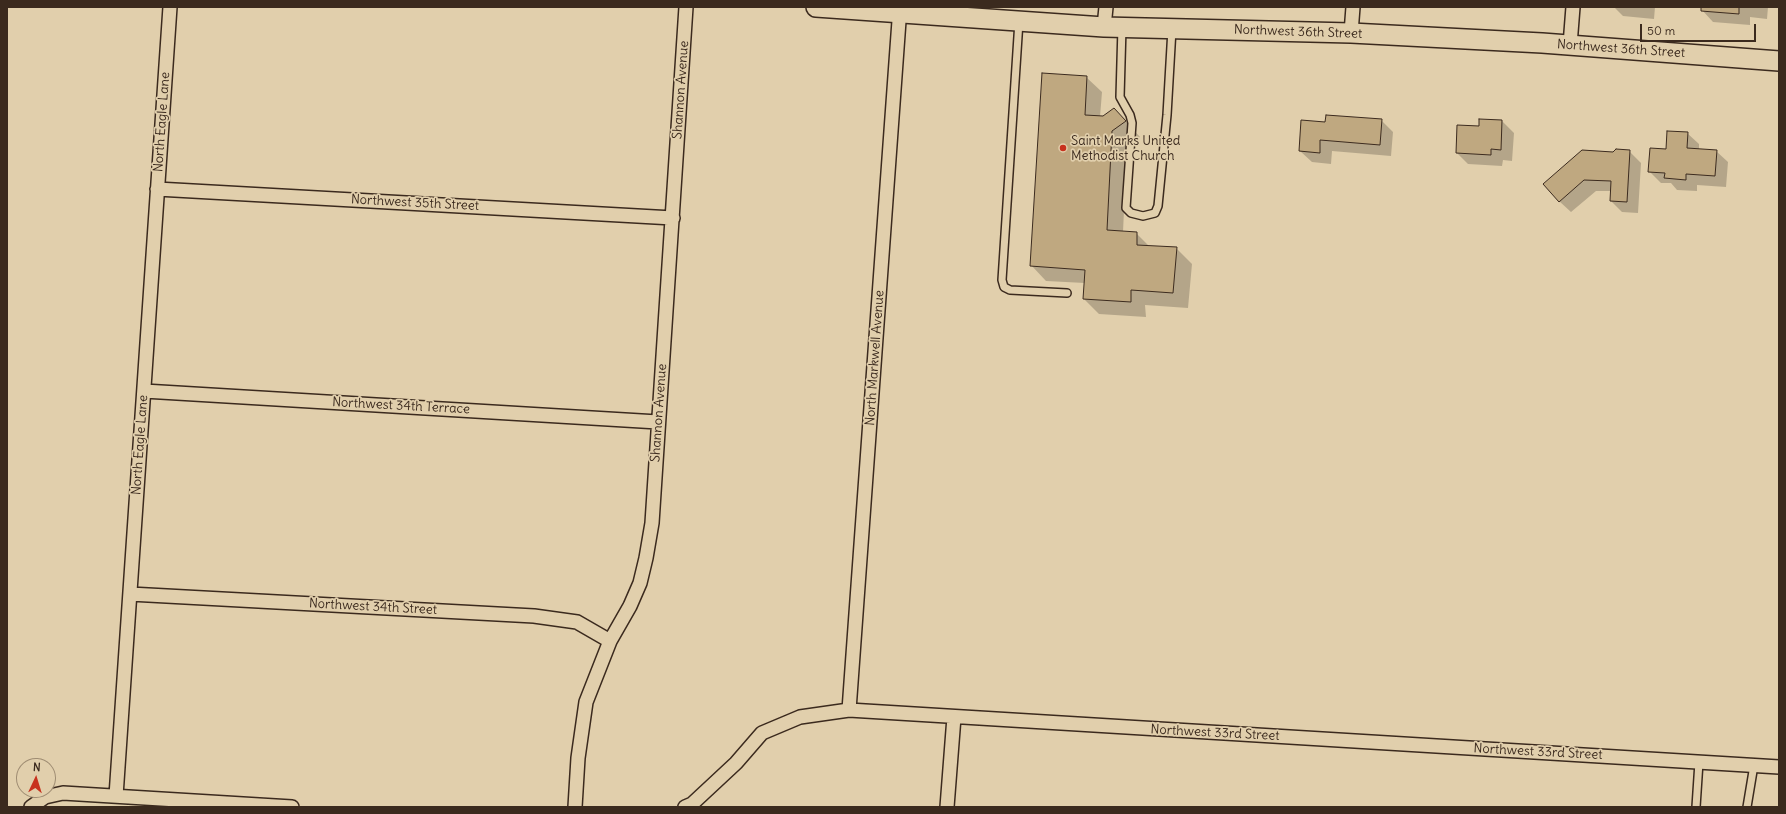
<!DOCTYPE html>
<html>
<head>
<meta charset="utf-8">
<style>
	body { margin:0 }
	#map { position:relative; width:1786px; height:814px; overflow:hidden; background:#e1cfac; font-family:Delius,sans-serif }
	canvas { display:block }
	.frame { position:absolute; inset:0; border:8px solid #3b2a1e; pointer-events:none }
	.north { position:absolute; left:16px; top:758px; width:40px; height:40px; box-sizing:border-box; background:#e1cfac; border:1px solid #9f8d73; border-radius:50%; rotate:4deg; font-size:11px; font-weight:700; line-height:16px; text-align:center; color:#3b2a1e }
	.north::after { content:''; display:block; margin:auto; width:14px; height:18px; background:#c8321e; clip-path:polygon(50% 0,100% 100%,50% 72%,0 100%) }
	.scale { position:absolute; left:1640px; top:24px; width:116px; height:18px; box-sizing:border-box; border:2px solid #3b2a1e; border-top:0; padding-left:5px; font-size:12px; line-height:14px; white-space:nowrap; color:#3b2a1e; -webkit-text-stroke:3px #e1cfac; paint-order:stroke }
</style>
</head>
<body>
<div id="map">
<canvas width="1786" height="814"></canvas>
<div class="frame"></div>
<div class="north">N</div>
<div class="scale">50 m</div>
</div>
<script>
const ctx = document.querySelector('canvas').getContext('2d');
ctx.lineJoin = 'round';
function fillPath(path, color) {
  ctx.fillStyle = color;
  ctx.fill(path, 'evenodd');
}
function toPath(rows) {
  const path = new Path2D();
  for (const r of rows) {
    path.moveTo(r[0], r[1]);
    for (let i = 2; i < r.length; i += 2) path.lineTo(r[i], r[i + 1]);
  }
  return path;
}
function trace(path, color, width, dash) {
  ctx.strokeStyle = color;
  ctx.lineWidth = width;
  ctx.lineCap = dash ? 'butt' : 'round';
  ctx.setLineDash(dash || []);
  ctx.stroke(path);
}
function write(font, color, halo, rows, align = 'center') {
  ctx.font = font + ' Delius,sans-serif';
  ctx.lineWidth = 3.5;
  ctx.setLineDash([]);
  ctx.textBaseline = 'middle';
  ctx.strokeStyle = halo;
  ctx.fillStyle = color;
  for (const [text, x, y, turn = 0] of rows) {
    ctx.save();
    ctx.translate(x, y);
    ctx.rotate((+turn || 0) * Math.PI / 180);
    ctx.textAlign = isNaN(turn) ? turn : align;
    if (halo) ctx.strokeText(text, 0, 0);
    ctx.fillText(text, 0, 0);
    ctx.restore();
  }
}
fillPath(toPath([
	[1614,7,1655,7,1654,19,1623,16],
	[1702,7,1768,7,1767,19,1750,17,1750,25,1713,22,1702,10],
	[1086,77,1102,92,1100,117,1103,117,1114,109,1140,137,1127,146,1123,232,1136,233,1150,247,1176,248,1192,264,1188,308,1145,305,1146,317,1099,314,1084,299,1085,283,1046,281,1031,265],
	[1381,120,1393,132,1391,156,1332,151,1331,164,1312,162,1300,151,1326,123],
	[1480,120,1502,121,1514,133,1512,161,1503,160,1502,166,1468,164,1457,153,1480,127],
	[1687,133,1699,144,1699,150,1716,151,1728,162,1726,187,1697,185,1697,191,1677,190,1671,183,1661,183,1649,171,1667,150],
	[1629,151,1641,163,1638,213,1622,212,1611,201,1611,191,1596,191,1571,212,1559,201,1614,153]
]), '#0003');
const building = toPath([
	[1701,7,1739,7,1739,14,1701,11,1701,7],
	[1042,73,1087,76,1085,115,1103,116,1114,108,1126,121,1112,131,1107,230,1137,232,1137,245,1177,247,1173,293,1131,290,1131,302,1083,299,1085,270,1030,266,1042,73],
	[1326,115,1382,119,1380,145,1320,140,1320,153,1299,151,1301,120,1325,122,1326,115],
	[1479,119,1502,120,1501,150,1491,149,1491,155,1456,153,1457,125,1479,126,1479,119],
	[1667,131,1688,132,1687,148,1717,150,1715,176,1686,174,1686,180,1664,178,1665,173,1648,172,1650,148,1666,149,1667,131],
	[1616,149,1630,150,1627,202,1610,201,1611,181,1584,180,1559,202,1543,184,1582,150,1613,152,1616,149]
]);
fillPath(building, '#bfa880');
trace(building, '#3b2a1e', 1);
const lane = toPath([
	[1019,21,1002,280,1004,287,1010,290,1067,293],
	[1122,27,1120,97,1130,115,1132,123,1126,208,1131,213,1143,216,1155,213,1158,206,1167,115,1172,29],
	[1696,807,1699,762],
	[1747,807,1754,765]
]);
const street = toPath([
	[1104,27,1106,7],
	[1351,33,1353,7],
	[1570,45,1573,7],
	[157,189,673,218],
	[144,391,658,422],
	[130,594,534,616,577,622,610,641],
	[849,710,900,7],
	[116,796,170,7],
	[31,807,45,797,63,793,292,807],
	[575,807,578,758,586,702,610,641,630,606,640,583,646,558,652,523,686,7],
	[685,807,692,804,736,763,762,733,800,717,849,710,1779,767],
	[947,807,954,717]
]);
const secondary = toPath([
	[816,7,1104,27,1351,33,1542,43,1779,61]
]);
trace(lane, '#3b2a1e', 10);
trace(street, '#3b2a1e', 16);
trace(secondary, '#3b2a1e', 22);
trace(lane, '#e1cfac', 7);
trace(street, '#e1cfac', 13);
trace(secondary, '#e1cfac', 19);
for (const [x, y, r, color] of [
	[1063,148,4,"#c8321e"]
]) {
  const dot = new Path2D();
  dot.arc(x, y, r, 0, 2 * Math.PI);
  ctx.fillStyle = color;
  ctx.fill(dot);
  trace(dot, '#e1cfac', 1.5);
}
write('13px', '#3b2a1e', '#e1cfac', [
	["Northwest 36th Street",1298,32,2],
	["Northwest 36th Street",1621,49,4],
	["Shannon Avenue",681,90,-86],
	["North Eagle Lane",162,122,-86],
	["Northwest 35th Street",415,203,3],
	["North Markwell Avenue",875,358,-86],
	["Northwest 34th Terrace",401,406,3],
	["Shannon Avenue",659,413,-86],
	["North Eagle Lane",140,445,-86],
	["Northwest 34th Street",373,607,3],
	["Northwest 33rd Street",1215,733,3],
	["Northwest 33rd Street",1538,752,3]
]);
write('13px', '#3b2a1e', '#e1cfac', [
	["Saint Marks United",1071,141],
	["Methodist Church",1071,156]
], 'left');
</script>
</body>
</html>
